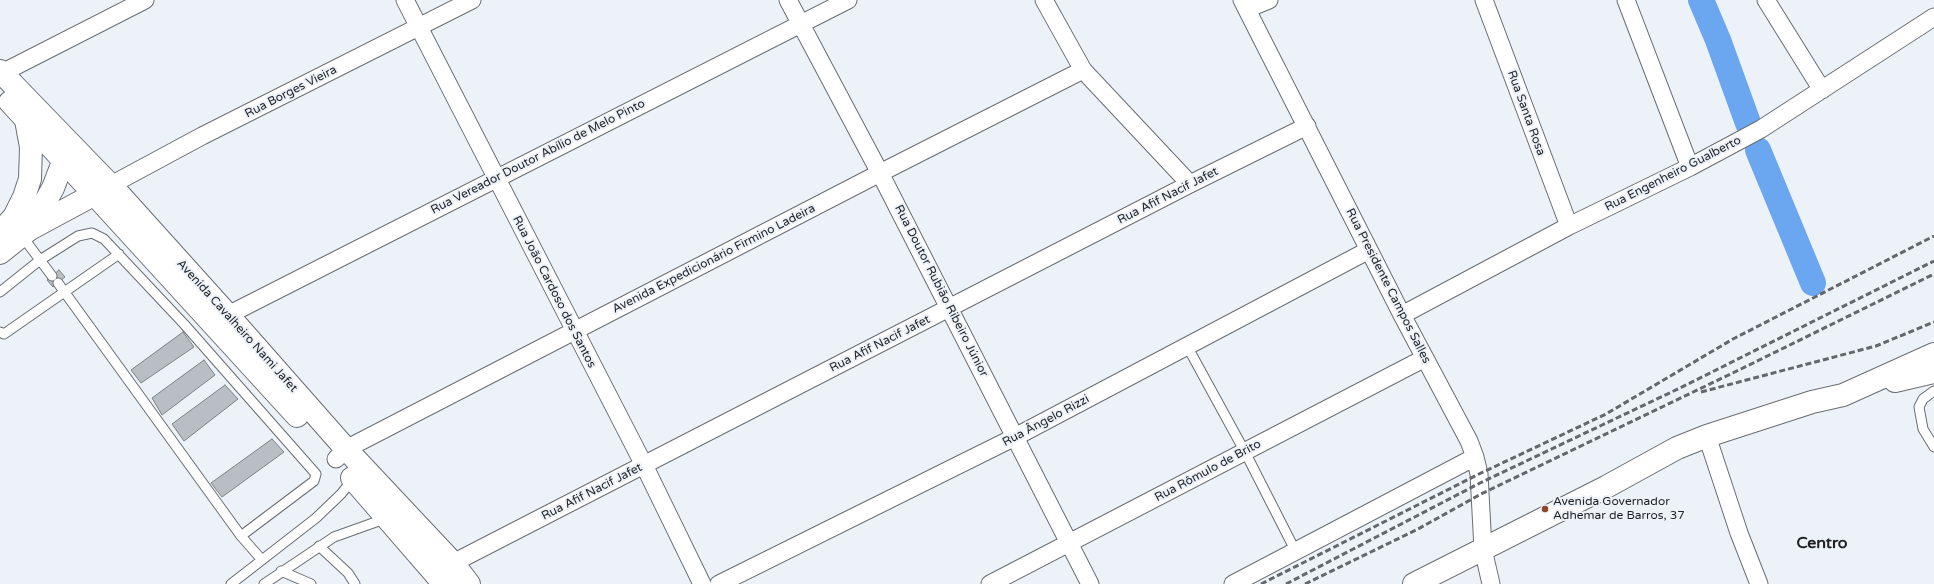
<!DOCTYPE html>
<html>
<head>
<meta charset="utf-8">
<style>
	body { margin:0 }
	canvas { display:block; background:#edf2f9 }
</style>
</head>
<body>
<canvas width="1934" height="584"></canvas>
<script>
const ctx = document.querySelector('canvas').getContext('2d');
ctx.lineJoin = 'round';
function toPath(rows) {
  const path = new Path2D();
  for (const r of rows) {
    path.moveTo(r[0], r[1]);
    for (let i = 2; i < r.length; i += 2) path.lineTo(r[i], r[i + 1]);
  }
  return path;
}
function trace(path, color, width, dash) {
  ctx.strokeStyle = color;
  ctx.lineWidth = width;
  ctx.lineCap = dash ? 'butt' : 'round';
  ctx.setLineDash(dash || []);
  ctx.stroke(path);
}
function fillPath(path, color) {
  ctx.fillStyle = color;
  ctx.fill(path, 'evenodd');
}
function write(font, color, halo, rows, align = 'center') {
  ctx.font = font + ' "Varela Round",sans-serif';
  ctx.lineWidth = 4;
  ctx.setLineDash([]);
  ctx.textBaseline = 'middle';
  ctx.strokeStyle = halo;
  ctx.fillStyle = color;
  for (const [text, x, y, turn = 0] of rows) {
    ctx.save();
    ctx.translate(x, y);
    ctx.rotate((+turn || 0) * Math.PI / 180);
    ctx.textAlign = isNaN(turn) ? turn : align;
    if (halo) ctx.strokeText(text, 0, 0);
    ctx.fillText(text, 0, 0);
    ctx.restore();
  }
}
trace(toPath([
	[1701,0,1718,40,1748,123],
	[1758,150,1813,283]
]), '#6aa7f0', 26);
const building = toPath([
	[59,270,65,277,53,287,47,280,59,270],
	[183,332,194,347,141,383,131,370,183,332],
	[204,360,215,375,162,415,152,398,204,360],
	[225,385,238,399,184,441,172,424,225,385],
	[272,439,284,452,222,497,211,483,272,439]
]);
fillPath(building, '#b9bec5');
trace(building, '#7d8288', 1);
const lane = toPath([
	[22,236,52,276],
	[58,283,241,536,262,560],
	[0,292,40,260,78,236,92,233,104,239,184,324,316,474,314,481,241,536],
	[0,332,4,334,119,254],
	[1187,346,1245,452,1295,550],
	[1934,391,1923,399,1919,407,1923,429,1934,447],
	[319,546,348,573,355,584],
	[281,571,311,584],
	[231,584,316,518,341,494,353,479],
	[264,584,334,537,387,518]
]);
const street = toPath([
	[405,0,644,465,702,584],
	[788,0,880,173,1090,584],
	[1044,0,1083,70,1190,184],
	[1242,0,1402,315,1469,441,1475,457,1479,474,1483,549,1491,584],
	[1484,0,1569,226],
	[1626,0,1690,167],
	[1766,0,1822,90],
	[1247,9,1269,0],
	[2,73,145,0],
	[111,185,202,136,472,0],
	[228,315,848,0],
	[1402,315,1569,226,1690,167,1761,129,1934,17],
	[1707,436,1739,533,1759,584],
	[336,459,346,449,880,173,1083,70],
	[453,563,1190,184,1307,126],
	[719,584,1015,437,1369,250],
	[990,584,1425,358],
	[1233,584,1475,457]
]);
const secondary = toPath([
	[0,71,119,194,228,315,346,449,453,563,469,584],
	[10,102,297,416],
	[30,229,53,188,63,162,65,150],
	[0,232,14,217,24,197,30,179,31,147,26,120],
	[0,253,30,229,106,188],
	[1895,381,1934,372],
	[352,478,444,584],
	[1414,584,1606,487,1677,448,1707,436,1812,402,1843,395,1934,354]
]);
trace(lane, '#696e73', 11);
trace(street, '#696e73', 19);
trace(secondary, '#696e73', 24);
trace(lane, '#fff', 9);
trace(street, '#fff', 17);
trace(secondary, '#fff', 22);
trace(toPath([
	[1701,392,1876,346,1934,322],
	[1261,584,1479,474,1606,414,1733,339,1934,236],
	[1286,584,1480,483,1680,388,1934,261],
	[1305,584,1418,529,1481,494,1741,369,1934,274]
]), '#64676b', 3, [6, 3]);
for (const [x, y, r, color] of [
	[1545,509,4,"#8e4625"]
]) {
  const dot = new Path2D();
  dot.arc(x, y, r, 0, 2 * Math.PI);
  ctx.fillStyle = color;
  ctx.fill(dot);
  trace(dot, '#edf2f9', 1.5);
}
write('12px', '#1f2123', '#edf2f9', [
	["Rua Borges Vieira",291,92,-27],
	["Rua Santa Rosa",1526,113,70],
	["Rua Vereador Doutor Abílio de Melo Pinto",538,157,-27],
	["Rua Engenheiro Gualberto",1673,174,-27],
	["Rua Afif Nacif Jafet",1168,196,-27],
	["Avenida Expedicionário Firmino Ladeira",714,259,-27],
	["Rua Presidente Campos Salles",1388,286,63],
	["Rua Doutor Rubião Ribeiro Júnior",941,291,63],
	["Rua João Cardoso dos Santos",554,292,63],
	["Avenida Cavalheiro Nami Jafet",237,326,48],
	["Rua Afif Nacif Jafet",880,344,-27],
	["Rua Ângelo Rizzi",1046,421,-28],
	["Rua Rômulo de Brito",1208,471,-28],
	["Rua Afif Nacif Jafet",592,492,-27]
]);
write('12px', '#1f2123', '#edf2f9', [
	["Avenida Governador",1553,502],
	["Adhemar de Barros, 37",1553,516]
], 'left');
write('bold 16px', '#1f2123', '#edf2f9', [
	["Centro",1822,544]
]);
</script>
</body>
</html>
